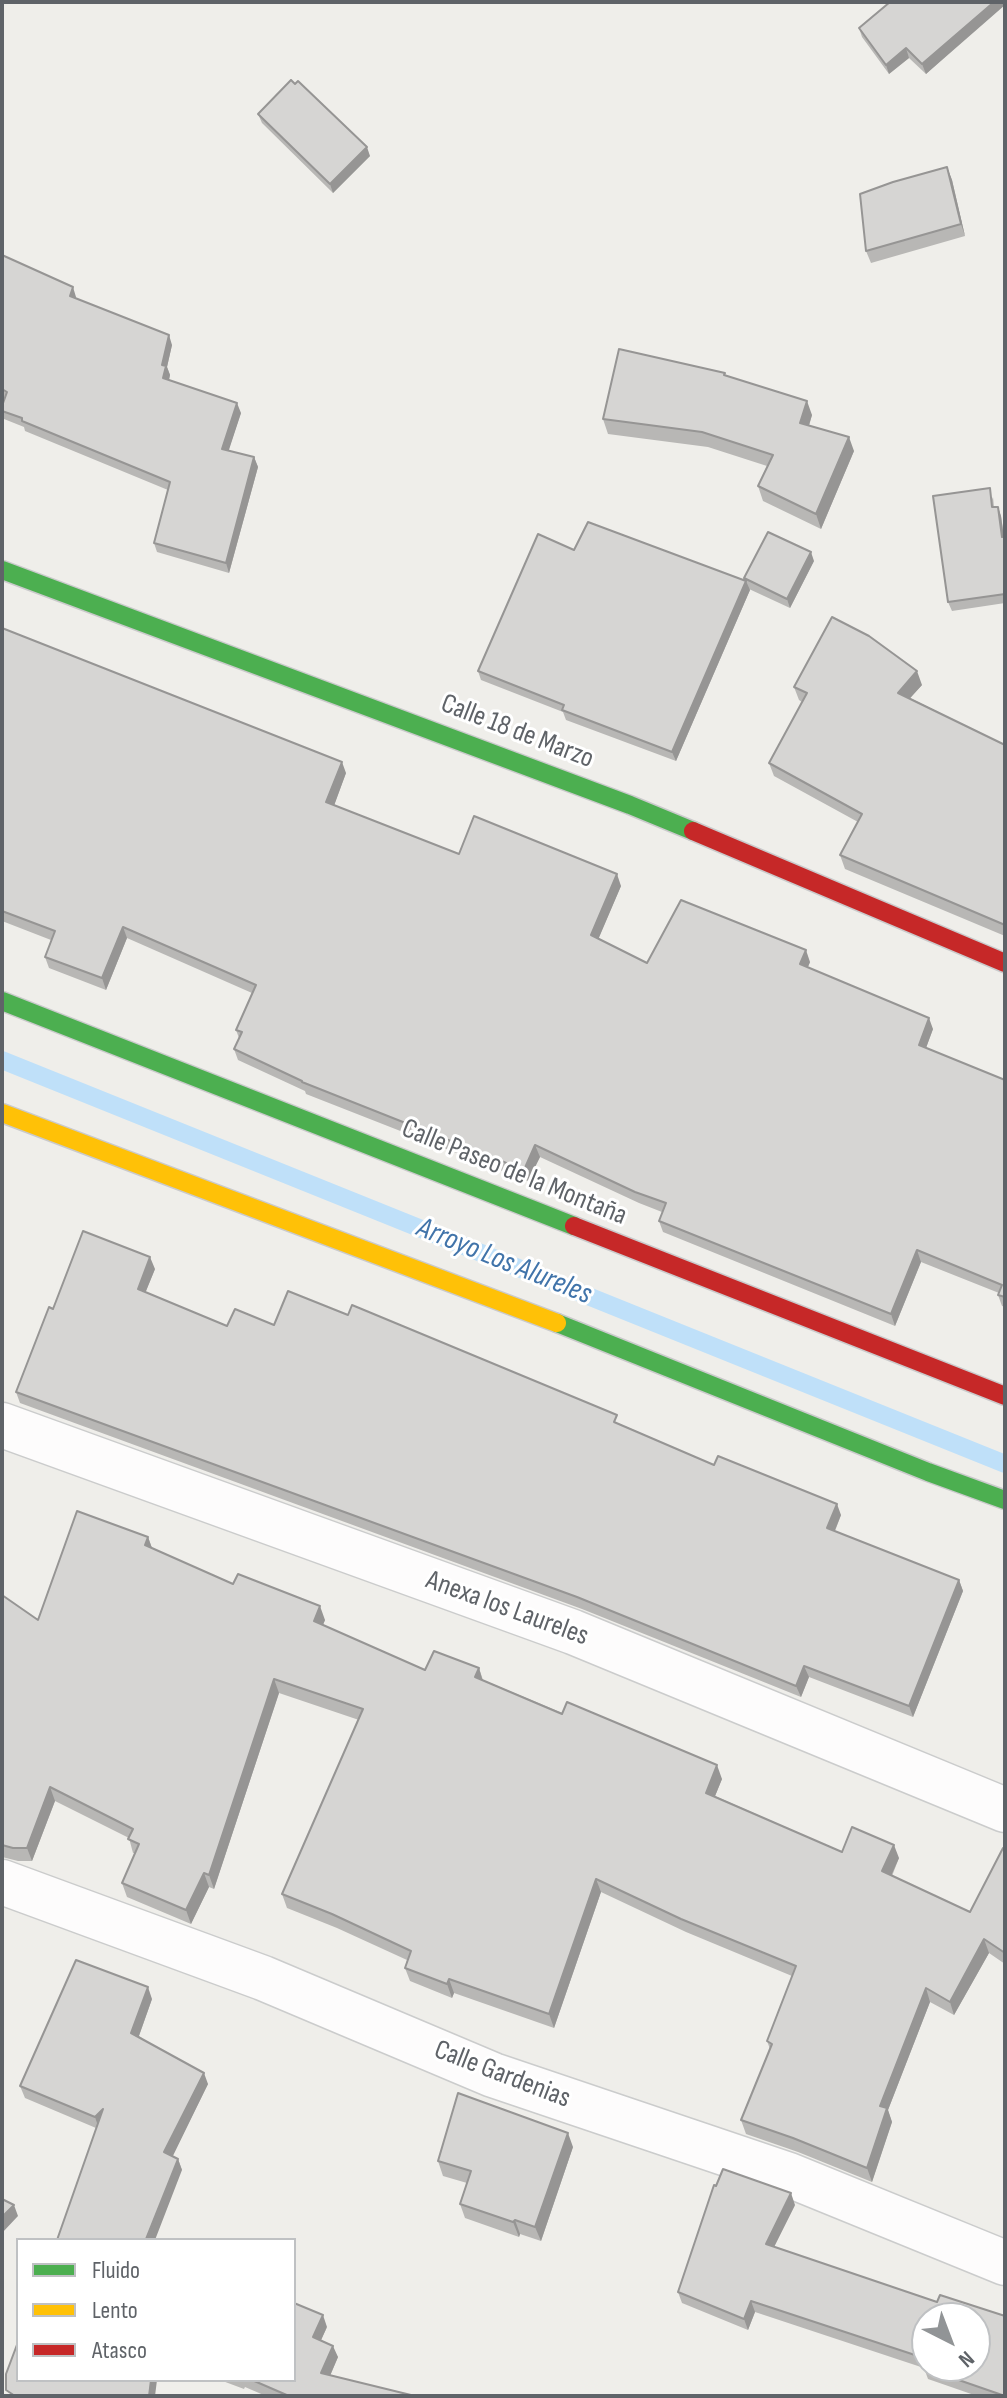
<!DOCTYPE html>
<html>
<head>
<meta charset="utf-8">
<style>
	body { margin:0 }
	#map { position:relative; width:1007px; height:2398px; overflow:hidden; background:#efeeea; font-family:"Sofia Sans Condensed",sans-serif }
	canvas { display:block }
	.frame { position:absolute; inset:0; border:4px solid #5f6368; pointer-events:none }
	.legend { position:absolute; left:16px; top:2238px; width:280px; height:144px; box-sizing:border-box; background:#fff; border:2px solid #bfc1c3; margin:0; padding:10px 14px; list-style:none; font-size:24px; color:#5f6368 }
	.legend li { display:flex; align-items:center; gap:16px; height:40px }
	.legend b { width:40px; border:2px solid #bfc1c3 }
	.north { position:absolute; left:911px; top:2302px; width:80px; height:80px; box-sizing:border-box; background:#fff; border:2px solid #bfc1c3; border-radius:50%; rotate:138deg; font-size:22px; font-weight:700; line-height:32px; text-align:center; color:#5f6368 }
	.north::after { content:''; display:block; margin:auto; width:28px; height:36px; background:#919496; clip-path:polygon(50% 0,100% 100%,50% 72%,0 100%) }
</style>
</head>
<body>
<div id="map">
<canvas width="1007" height="2398"></canvas>
<div class="frame"></div>
<ul class="legend">
<li><b style="height:10px;background:#4caf50"></b>Fluido</li>
<li><b style="height:10px;background:#ffc107"></b>Lento</li>
<li><b style="height:10px;background:#c62828"></b>Atasco</li>
</ul>
<div class="north">N</div>
</div>
<script>
const ctx = document.querySelector('canvas').getContext('2d');
ctx.lineJoin = 'round';
function toPath(rows) {
  const path = new Path2D();
  for (const r of rows) {
    path.moveTo(r[0], r[1]);
    for (let i = 2; i < r.length; i += 2) path.lineTo(r[i], r[i + 1]);
  }
  return path;
}
function trace(path, color, width, dash) {
  ctx.strokeStyle = color;
  ctx.lineWidth = width;
  ctx.lineCap = dash ? 'butt' : 'round';
  ctx.setLineDash(dash || []);
  ctx.stroke(path);
}
function fillPath(path, color) {
  ctx.fillStyle = color;
  ctx.fill(path, 'evenodd');
}
function write(font, color, halo, rows, align = 'center') {
  ctx.font = font + ' "Sofia Sans Condensed",sans-serif';
  ctx.lineWidth = 6;
  ctx.setLineDash([]);
  ctx.textBaseline = 'middle';
  ctx.strokeStyle = halo;
  ctx.fillStyle = color;
  for (const [text, x, y, turn = 0] of rows) {
    ctx.save();
    ctx.translate(x, y);
    ctx.rotate((+turn || 0) * Math.PI / 180);
    ctx.textAlign = isNaN(turn) ? turn : align;
    if (halo) ctx.strokeText(text, 0, 0);
    ctx.fillText(text, 0, 0);
    ctx.restore();
  }
}
trace(toPath([
	[2,1060,1005,1464]
]), '#bfe0f9', 18);
const street = toPath([
	[2,1425,573,1632,1005,1810],
	[2,1882,263,1978,493,2075,789,2175,1005,2263]
]);
const fast = toPath([
	[2,570,630,805,693,831],
	[2,1001,574,1226],
	[557,1323,928,1472,1005,1500]
]);
const slow = toPath([
	[2,1113,557,1323]
]);
const jam = toPath([
	[693,831,1005,963],
	[574,1226,1005,1396]
]);
trace(street, '#cbcccc', 47);
trace(fast, '#cacacb', 21);
trace(slow, '#cacacb', 21);
trace(jam, '#cacacb', 21);
trace(street, '#fdfcfc', 44);
trace(fast, '#4caf50', 18);
trace(slow, '#ffc107', 18);
trace(jam, '#c62828', 18);
fillPath(toPath([
	[1005,2,926,74,909,58,889,74,862,37,859,28],
	[258,114,370,156,333,193,262,123],
	[947,167,952,180,965,236,871,263,866,251],
	[2,255,76,297,76,299,172,345,167,367,170,375,169,380,241,413,228,451,254,457,258,467,229,573,157,552,154,543,168,490,25,431,24,427,4,419,2,414,2,406,5,399,2,398],
	[726,376,812,415,809,426,854,451,821,529,763,501,758,486,767,466,708,447,608,434,603,419],
	[993,497,994,507,998,507,1001,516,1004,536,1005,536,1005,603,952,611,948,602],
	[574,550,744,580,744,578,814,561,790,608,749,589,750,590,676,761,566,720,563,712,481,680,478,671],
	[2,628,346,773,334,805,459,854,621,886,598,939,647,963,810,962,808,967,933,1029,926,1048,1005,1080,1005,1307,1002,1306,998,1295,999,1293,921,1262,895,1326,663,1232,659,1221,662,1212,639,1203,540,1157,528,1181,306,1094,305,1091,238,1060,234,1049,239,1038,236,1030,252,993,127,938,106,990,49,968,45,957,51,940,2,921],
	[922,685,910,698,1005,745,1005,936,845,869,840,855,858,822,774,776,769,763,802,702,799,700,794,687],
	[155,1269,145,1293,227,1326,274,1325,620,1424,714,1465,841,1515,835,1531,959,1580,963,1591,913,1717,809,1677,801,1697,582,1609,20,1403,16,1392,53,1309],
	[148,1537,152,1548,233,1584,325,1620,323,1625,425,1670,479,1668,483,1680,722,1779,715,1796,842,1852,899,1858,892,1876,970,1912,1005,1849,1005,1964,989,1953,954,2015,930,2002,888,2110,892,2122,872,2182,798,2152,746,2134,741,2120,770,2049,767,2041,792,1976,686,1932,601,1892,554,2028,454,1993,452,1998,410,1981,405,1968,407,1960,337,1928,287,1908,282,1894,359,1720,279,1693,214,1889,209,1887,191,1924,127,1897,122,1883,135,1853,133,1853,129,1838,55,1801,32,1861,18,1861,2,1857,2,1595,38,1620],
	[152,1999,139,2036,208,2084,172,2156,178,2159,182,2170,68,2212,96,2128,25,2098,20,2086],
	[573,2147,541,2241,520,2234,519,2237,465,2218,460,2204,467,2183,443,2176,438,2161],
	[795,2205,774,2247,1005,2396,977,2396,928,2379,924,2368,755,2312,748,2330,682,2303,678,2292],
	[327,2327,321,2340,338,2357,330,2376,415,2396,266,2396,245,2387,244,2389,220,2380,294,2380]
]), '#b8b7b5');
fillPath(toPath([
	[994,2,1005,2,1005,5,926,74,922,64],
	[906,48,909,58,889,74,886,65],
	[367,147,370,156,333,193,330,184],
	[947,167,952,180,965,236,961,224],
	[73,287,76,297,73,306,70,296],
	[169,335,172,345,167,367,170,375,167,388,163,378,162,365],
	[807,401,812,415,805,438,800,423],
	[237,403,241,413,226,459,222,449],
	[849,437,854,451,821,529,816,514],
	[254,457,258,467,229,573,226,563],
	[998,507,1001,516,1005,546,1002,537],
	[811,552,814,561,790,608,787,599],
	[746,581,750,590,676,761,672,752],
	[917,671,922,685,903,706,898,693],
	[342,762,346,773,331,814,326,802],
	[617,874,621,886,595,947,591,935],
	[123,927,127,938,106,990,102,978],
	[806,950,810,962,804,976,800,964],
	[929,1018,933,1029,923,1056,919,1045],
	[535,1145,540,1157,528,1181,524,1170],
	[917,1250,921,1262,895,1326,891,1314],
	[150,1257,155,1269,142,1301,138,1289],
	[837,1504,841,1515,831,1540,827,1528],
	[148,1537,153,1551,145,1545],
	[959,1580,963,1591,913,1717,909,1706],
	[320,1606,325,1620,319,1634,314,1621],
	[804,1666,809,1677,801,1697,796,1686],
	[479,1668,483,1682,475,1677],
	[274,1679,279,1693,214,1889,209,1875],
	[717,1765,722,1779,711,1806,706,1793],
	[50,1787,55,1801,32,1861,27,1848],
	[894,1845,899,1858,887,1885,882,1871],
	[204,1873,209,1887,191,1924,186,1910],
	[596,1879,601,1892,554,2028,549,2014],
	[984,1939,989,1953,954,2015,950,2002],
	[449,1979,454,1993,452,1998,447,1984],
	[148,1987,152,1999,136,2044,131,2033],
	[926,1988,930,2002,888,2110,892,2122,872,2182,867,2168,880,2106],
	[204,2073,208,2084,169,2164,164,2152],
	[103,2109,99,2129,95,2117],
	[568,2133,573,2147,541,2241,535,2227],
	[178,2159,182,2170,155,2240,146,2240],
	[791,2193,795,2205,770,2255,766,2244],
	[14,2205,18,2216,2,2233,2,2217],
	[515,2220,520,2234,519,2237,513,2222],
	[751,2301,755,2312,748,2330,744,2319],
	[323,2315,327,2327,317,2349,313,2337],
	[333,2346,338,2357,326,2385,321,2373],
	[151,2380,157,2380,155,2396,149,2396]
]), '#969594');
const building = toPath([
	[890,2,994,2,922,64,906,48,886,65,859,28,890,2],
	[291,80,295,84,298,81,367,147,330,184,258,114,291,80],
	[947,167,961,224,866,251,860,194,893,182,947,167],
	[2,255,73,287,70,296,169,335,162,365,166,366,163,378,237,403,222,449,254,457,226,563,154,543,170,482,22,421,22,418,2,411,2,406,7,392,2,389,2,255],
	[619,349,725,373,724,375,807,401,800,423,849,437,816,514,758,486,773,455,702,432,603,419,619,349],
	[990,488,992,507,998,507,1002,537,1005,536,1005,594,948,602,933,496,990,488],
	[588,522,746,581,672,752,562,710,564,705,478,671,538,534,574,550,588,522],
	[768,532,811,552,787,599,744,578,768,532],
	[832,617,869,636,917,671,898,693,1005,745,1005,925,840,855,862,814,769,763,807,693,794,687,832,617],
	[2,628,342,762,326,802,459,854,474,816,617,874,591,935,647,963,681,900,806,950,800,964,929,1018,919,1045,1005,1080,1005,1297,998,1295,1002,1285,917,1250,891,1314,659,1221,666,1203,635,1192,535,1145,524,1170,302,1082,302,1081,234,1049,242,1032,236,1030,256,985,123,927,102,978,45,957,55,931,2,911,2,628],
	[83,1231,150,1257,138,1289,227,1326,235,1309,274,1325,288,1291,348,1315,352,1305,617,1415,614,1422,714,1465,718,1456,837,1504,827,1528,959,1580,909,1706,804,1666,796,1686,577,1597,16,1392,49,1307,53,1309,83,1231],
	[77,1511,148,1537,145,1545,233,1584,238,1574,320,1606,314,1621,425,1670,434,1651,479,1668,475,1677,562,1714,567,1702,717,1765,706,1793,842,1852,852,1827,894,1845,882,1871,970,1912,1003,1848,1005,1849,1005,1953,984,1939,950,2002,926,1988,880,2106,887,2108,867,2168,793,2138,741,2120,772,2044,767,2041,796,1966,681,1919,596,1879,549,2014,449,1979,447,1984,405,1968,411,1951,332,1914,282,1894,363,1709,274,1679,209,1875,204,1873,186,1910,122,1883,139,1844,128,1839,133,1829,50,1787,27,1848,13,1848,2,1845,2,1595,38,1620,77,1511],
	[76,1960,148,1987,131,2033,204,2073,164,2152,178,2159,146,2239,147,2240,57,2240,103,2109,95,2117,20,2086,76,1960],
	[458,2093,568,2133,535,2227,515,2220,513,2222,460,2204,471,2171,438,2161,458,2093],
	[723,2169,791,2193,766,2244,937,2302,940,2295,1005,2316,1005,2396,924,2368,927,2359,751,2301,744,2319,678,2292,714,2185,716,2186,723,2169],
	[927,2318,975,2318,975,2366,927,2366,927,2318],
	[2,2199,14,2205,2,2217,2,2199],
	[294,2303,323,2315,313,2337,333,2346,321,2373,415,2396,289,2396,252,2380,294,2380,294,2303],
	[18,2342,18,2380,151,2380,149,2396,15,2396,6,2390,6,2374,18,2342]
]);
fillPath(building, '#d6d5d3');
trace(building, '#969594', 2);
write('28px', '#5f6368', '#fff', [
	["Calle 18 de Marzo",517,732,21],
	["Calle Paseo de la Montaña",514,1173,22],
	["Anexa los Laureles",507,1609,20],
	["Calle Gardenias",502,2075,21]
]);
write('italic 30px', '#4174aa', '#fff', [
	["Arroyo Los Alureles",504,1262,22]
]);
</script>
</body>
</html>
